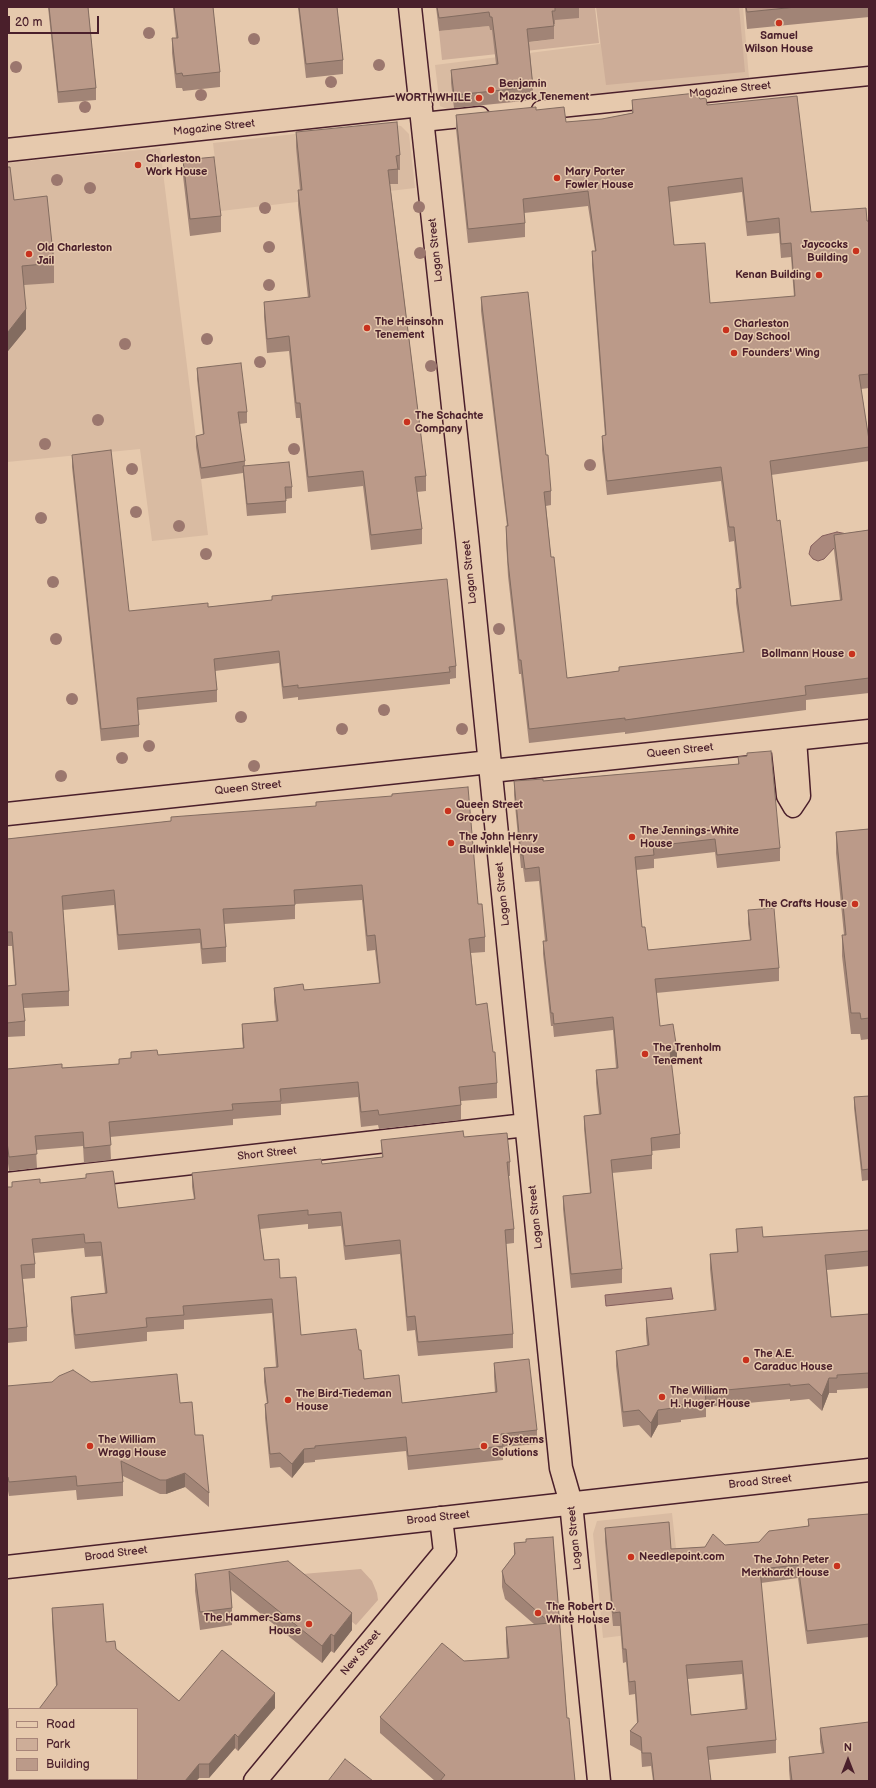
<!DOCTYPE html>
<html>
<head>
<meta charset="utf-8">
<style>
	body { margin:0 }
	#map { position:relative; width:876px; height:1788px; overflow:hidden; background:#e6c9ad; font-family:"Balsamiq Sans",sans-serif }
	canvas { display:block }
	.frame { position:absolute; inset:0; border:8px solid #4a1f2b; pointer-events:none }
	.legend { position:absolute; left:8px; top:1708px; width:130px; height:72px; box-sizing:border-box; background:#e6c9ad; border:1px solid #a88579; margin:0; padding:5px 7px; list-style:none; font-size:12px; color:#4a1f2b }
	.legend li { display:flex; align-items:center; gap:8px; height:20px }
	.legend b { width:20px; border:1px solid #a88579 }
	.north { position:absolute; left:828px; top:1740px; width:40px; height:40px; -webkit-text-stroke:3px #e6c9ad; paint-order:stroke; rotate:0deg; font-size:11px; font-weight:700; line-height:16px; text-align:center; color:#4a1f2b }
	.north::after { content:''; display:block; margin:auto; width:14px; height:18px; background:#4a1f2b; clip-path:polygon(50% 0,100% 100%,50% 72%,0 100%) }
	.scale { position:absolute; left:8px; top:16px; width:91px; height:18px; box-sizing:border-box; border:2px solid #4a1f2b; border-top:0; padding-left:5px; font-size:12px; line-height:14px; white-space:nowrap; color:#4a1f2b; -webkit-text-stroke:3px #e6c9ad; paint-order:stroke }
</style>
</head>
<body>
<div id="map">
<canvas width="876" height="1788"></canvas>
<div class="frame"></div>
<ul class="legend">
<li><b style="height:5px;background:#e6c9ad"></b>Road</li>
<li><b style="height:11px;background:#cdad98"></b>Park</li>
<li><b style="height:11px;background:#bb9a89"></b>Building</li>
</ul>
<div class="north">N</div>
<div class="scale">20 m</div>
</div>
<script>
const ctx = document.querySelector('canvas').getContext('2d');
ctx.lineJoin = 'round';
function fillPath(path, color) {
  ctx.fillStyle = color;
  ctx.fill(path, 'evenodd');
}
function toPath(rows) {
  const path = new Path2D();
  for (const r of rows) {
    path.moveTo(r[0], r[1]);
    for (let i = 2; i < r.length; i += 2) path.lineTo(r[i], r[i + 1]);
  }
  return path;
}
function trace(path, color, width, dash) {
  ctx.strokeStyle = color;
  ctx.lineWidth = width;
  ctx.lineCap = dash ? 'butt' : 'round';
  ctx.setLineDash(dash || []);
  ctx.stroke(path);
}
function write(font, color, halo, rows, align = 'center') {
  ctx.font = font + ' "Balsamiq Sans",sans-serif';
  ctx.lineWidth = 3;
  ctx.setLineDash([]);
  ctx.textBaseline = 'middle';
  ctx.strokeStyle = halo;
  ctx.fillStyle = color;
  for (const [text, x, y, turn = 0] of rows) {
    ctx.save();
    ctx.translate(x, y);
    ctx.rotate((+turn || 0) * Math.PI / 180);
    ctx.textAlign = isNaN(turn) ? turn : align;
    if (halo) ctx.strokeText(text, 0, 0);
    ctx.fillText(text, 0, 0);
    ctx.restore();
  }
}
fillPath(toPath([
	[597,7,743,7,749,78,447,109,440,106,435,65,600,44],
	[386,124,401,126,409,134,415,188,221,211,213,143],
	[160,148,208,535,152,541,140,449,7,462,7,163],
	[672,1513,685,1628,603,1638,593,1534,597,1521]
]), '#d9bba2');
fillPath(toPath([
	[577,7,595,7,599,43,442,60,439,31,489,26,490,30,494,30,531,42,554,39,552,24,555,20],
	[596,7,739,7,745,72,606,85],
	[361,1569,372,1581,377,1593,378,1600,356,1625,291,1575]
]), '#cdad98');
const water = toPath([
	[837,532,847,534,824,559,818,561,813,559,809,554,811,546,822,536,837,532],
	[671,1288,673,1299,606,1306,605,1295,671,1288]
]);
fillPath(water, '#aa887c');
trace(water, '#845e5c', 1);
const lane = toPath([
	[541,110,869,76],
	[423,122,480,116],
	[780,741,786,796,793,808,801,796,797,739]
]);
const street = toPath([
	[410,7,467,537,561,1468,571,1503,599,1781],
	[7,150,421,105],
	[491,771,869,731],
	[7,814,490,762],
	[7,1184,526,1125],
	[255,1781,445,1552,441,1518]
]);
const secondary = toPath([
	[7,1567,869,1470]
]);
trace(lane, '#4a1f2b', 21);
trace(street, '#4a1f2b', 25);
trace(secondary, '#4a1f2b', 25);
trace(lane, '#e6c9ad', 18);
trace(street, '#e6c9ad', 22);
trace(secondary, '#e6c9ad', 22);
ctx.fillStyle = '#9b776e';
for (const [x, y] of [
	[149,33],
	[254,39],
	[379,65],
	[16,67],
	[331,82],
	[201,95],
	[85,107],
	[57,180],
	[90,188],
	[419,207],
	[265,208],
	[269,247],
	[420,253],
	[269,285],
	[207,339],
	[125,344],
	[260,362],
	[431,366],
	[98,420],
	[45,444],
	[294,449],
	[590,465],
	[132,469],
	[136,512],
	[41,518],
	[179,526],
	[206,554],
	[53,582],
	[499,629],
	[56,639],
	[72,699],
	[384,710],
	[241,717],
	[342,729],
	[462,729],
	[149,746],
	[122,758],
	[254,766],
	[61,776]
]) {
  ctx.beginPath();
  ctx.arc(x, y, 6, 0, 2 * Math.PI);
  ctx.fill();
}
fillPath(toPath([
	[48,7,88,7,96,88,96,100,58,103],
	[173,7,213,7,220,72,220,87,183,91,182,88,176,88,172,53,172,38,176,38],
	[298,7,337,7,343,60,343,74,306,78],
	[436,7,579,7,579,18,555,20,555,24,554,24,554,39,529,42,533,87,533,100,454,108,451,83,451,70,496,64,492,30,490,30,489,26,439,31],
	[745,7,869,7,869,17,747,29],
	[700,99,707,105,811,212,869,221,869,388,861,389,869,440,869,461,771,475,777,521,791,606,840,600,834,550,834,535,869,530,869,693,806,700,806,710,625,734,625,732,529,743,521,674,519,674,508,576,506,541,506,526,507,526,481,311,481,297,546,455,551,491,551,505,546,506,551,557,567,678,619,671,619,667,743,653,736,603,736,589,739,588,734,541,729,542,721,481,607,495,602,450,602,436,605,436,592,265,592,251,595,251,588,206,524,213,525,223,525,237,468,243,456,129,456,115,536,110,566,122,602,119,632,113,632,100],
	[742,192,747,236,779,233,781,258,791,257,794,297,710,303,674,245,669,202],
	[296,132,400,155,400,170,398,170,398,184,390,184,426,476,426,491,417,492,422,529,422,544,371,550,363,486,308,492,300,418,296,418,289,351,267,353,264,317,264,302,308,298,298,205,298,190,300,190,296,147],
	[183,160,221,216,221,232,190,236,183,176],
	[7,167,14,200,54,263,54,283,24,285,26,329,8,351,7,351],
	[197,368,247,412,247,423,239,424,245,461,245,466,292,487,292,498,286,499,286,513,247,516,243,473,201,479,196,447,196,436,203,435,197,379],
	[72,455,129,611,208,607,272,600,272,596,456,666,456,678,450,679,450,684,298,700,298,697,283,699,279,663,215,671,217,690,217,702,138,710,139,725,139,737,101,741,72,467],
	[747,753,780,848,780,861,717,868,715,852,654,859,654,868,636,870,642,927,648,950,750,940,748,924,748,910,779,968,779,981,656,993,660,1026,677,1063,671,1064,680,1134,680,1148,652,1151,652,1169,612,1173,622,1269,622,1283,571,1288,563,1209,563,1196,590,1193,584,1129,584,1116,599,1114,596,1083,596,1070,616,1068,613,1030,554,1037,553,1026,551,1026,543,954,543,941,545,941,539,881,525,882,523,868,521,868,514,795,514,781,543,781,738,764,738,757,747,756],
	[171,817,478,904,485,937,485,952,471,953,476,1005,497,1083,497,1098,461,1101,461,1120,379,1129,378,1125,361,1127,358,1097,281,1104,281,1115,233,1119,233,1125,110,1137,111,1160,84,1163,83,1146,36,1150,37,1168,9,1171,7,1156,7,1069,62,1068,119,1064,131,1058,131,1052,158,1055,243,1048,242,1039,242,1024,276,1021,274,1002,274,988,304,990,379,983,375,950,367,951,362,900,295,904,295,919,224,924,226,947,226,962,202,964,200,943,118,950,114,905,63,910,69,991,69,1006,24,1008,25,1021,25,1036,7,1037,7,986,15,985,12,946,7,946,7,839,171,821],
	[869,829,869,1039,861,1040,860,1034,851,1034,842,956,842,935,844,935,836,853,836,832],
	[869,1096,869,1180,862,1181,854,1108,854,1097],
	[464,1137,510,1162,510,1176,509,1176,514,1229,514,1243,506,1244,513,1334,513,1348,418,1356,415,1330,407,1331,400,1254,345,1260,341,1226,308,1229,308,1224,260,1229,264,1260,280,1278,301,1335,359,1350,364,1379,402,1403,495,1392,494,1377,494,1363,537,1430,537,1444,503,1447,503,1460,408,1470,406,1451,315,1460,315,1462,304,1463,292,1478,280,1467,270,1468,265,1418,265,1404,267,1404,264,1382,264,1368,276,1367,272,1313,184,1320,184,1329,147,1332,147,1341,75,1349,71,1311,71,1297,105,1293,101,1256,85,1257,84,1248,34,1253,35,1264,35,1278,23,1279,27,1327,27,1341,7,1343,7,1187,12,1187,12,1182,40,1183,86,1178,86,1174,118,1208,194,1199,192,1187,192,1173,322,1164,382,1157,381,1140],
	[736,1229,763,1237,869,1230,869,1266,827,1270,831,1317,869,1314,869,1388,837,1390,837,1393,829,1393,822,1411,809,1399,790,1401,790,1399,706,1407,706,1417,681,1420,681,1422,658,1425,651,1438,639,1425,623,1427,616,1366,616,1351,647,1345,646,1333,646,1318,714,1310,710,1269,710,1254,737,1252],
	[91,1382,180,1403,195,1435,209,1493,209,1507,185,1487,166,1494,160,1494,123,1476,123,1496,77,1500,76,1490,9,1496,8,1491,7,1491,7,1386],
	[869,1514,869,1637,807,1644,798,1578,761,1583,776,1740,776,1753,708,1760,711,1781,653,1781,651,1766,642,1767,641,1751,630,1745,630,1731,637,1723,635,1694,629,1695,626,1662,623,1663,620,1626,613,1626,605,1541,605,1528,671,1549,705,1547,759,1542,808,1526,808,1519],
	[742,1674,745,1709,691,1715,688,1679],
	[553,1537,567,1718,575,1781,435,1781,380,1733,380,1717,464,1661,507,1658,506,1642,506,1627,534,1624,505,1599,502,1587,502,1571,514,1555,514,1543,526,1542],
	[288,1561,352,1630,334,1653,331,1651,322,1663,231,1590,232,1608,232,1625,200,1630,195,1591,195,1574],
	[52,1608,106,1642,179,1701,275,1708,238,1751,235,1748,209,1778,199,1778,196,1781,7,1781,9,1779,56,1686,52,1622],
	[820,1728,869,1781,790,1781,789,1770,789,1757,822,1753,820,1742]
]), '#a18476');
fillPath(toPath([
	[26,309,26,329,8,351,8,332],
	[677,1050,677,1063,670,1065,670,1051],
	[829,1378,829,1393,822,1411,822,1396],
	[658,1410,658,1425,651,1438,651,1423],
	[304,1449,304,1463,292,1478,292,1464],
	[185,1473,185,1487,166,1494,166,1480],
	[352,1613,352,1630,334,1653,334,1636],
	[331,1634,331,1651,322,1663,322,1646],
	[275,1693,275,1708,238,1751,238,1737],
	[235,1734,235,1748,209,1778,209,1764],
	[199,1764,199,1778,196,1781,185,1781]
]), '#836c60');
const building = toPath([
	[49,7,88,7,96,88,58,92,49,7],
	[174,7,213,7,220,72,183,76,182,73,176,74,172,38,178,38,174,7],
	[299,7,337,7,343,60,306,64,299,7],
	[437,7,555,7,555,11,552,11,554,26,527,29,533,87,454,95,451,70,498,64,492,17,490,17,489,12,439,18,437,7],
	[746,7,796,7,747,12,746,7],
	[696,93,700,99,706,98,707,105,797,96,811,212,866,208,867,221,869,221,869,374,859,375,869,440,869,447,770,461,777,521,780,520,791,606,842,600,834,535,869,530,869,678,805,686,806,695,625,720,625,718,529,729,521,660,519,660,508,562,506,526,508,526,481,297,528,292,546,455,548,455,551,491,544,492,551,557,554,557,567,678,619,671,619,667,744,652,736,589,741,588,734,527,729,527,721,467,607,481,602,436,606,435,592,251,596,251,588,191,523,199,525,223,468,229,456,115,536,107,536,110,564,107,566,122,602,119,633,113,632,100,696,93],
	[742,178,747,222,779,218,781,244,791,243,795,296,710,303,705,243,674,245,668,187,742,178],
	[397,122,400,155,396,156,398,169,388,170,426,476,415,477,422,529,371,535,363,471,308,477,300,403,296,403,289,336,267,339,264,302,310,297,298,190,302,190,296,132,397,122],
	[214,157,221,216,190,219,183,160,214,157],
	[7,167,10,167,14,200,47,196,54,263,22,266,26,309,8,332,7,332,7,167],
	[241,363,247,412,238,412,245,461,201,468,196,436,204,434,197,368,241,363],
	[111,450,129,611,208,603,208,607,272,600,272,596,447,579,456,666,449,667,450,672,298,688,298,685,283,687,279,651,214,659,217,690,137,698,139,725,101,729,72,455,111,450],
	[289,462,292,487,285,487,286,501,247,504,243,466,289,462],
	[771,751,780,848,717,855,715,839,653,846,654,855,635,857,642,927,645,927,648,950,751,940,748,910,774,908,779,968,655,979,660,1026,673,1024,677,1050,670,1051,680,1134,651,1138,652,1155,611,1160,622,1269,571,1274,563,1196,591,1193,584,1116,601,1114,596,1070,618,1068,613,1017,554,1024,553,1013,551,1013,543,941,547,941,539,867,525,869,523,855,521,855,514,781,543,779,543,781,739,764,738,757,747,756,747,753,771,751],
	[468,787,478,904,482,904,485,937,469,939,476,1005,487,1003,493,1052,495,1052,497,1083,459,1087,461,1105,379,1115,378,1110,361,1112,358,1082,280,1089,281,1101,232,1104,233,1110,109,1122,111,1145,84,1148,83,1132,35,1136,37,1154,9,1157,7,1142,7,1069,62,1064,62,1068,119,1064,119,1059,131,1058,131,1052,157,1050,158,1055,244,1048,242,1024,278,1021,274,988,303,984,304,990,380,983,375,935,367,936,362,885,294,890,295,905,223,909,226,947,202,949,200,929,118,935,114,890,62,896,69,991,22,994,25,1021,7,1023,7,986,16,985,12,932,7,932,7,839,171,821,171,817,316,806,316,802,392,796,392,794,468,787],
	[869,829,869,1018,861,1019,860,1013,851,1013,842,935,846,935,836,832,869,829],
	[869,1096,869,1169,862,1170,854,1097,869,1096],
	[463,1131,464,1137,507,1133,510,1162,507,1162,514,1229,505,1230,513,1334,418,1342,415,1316,407,1317,400,1240,345,1246,341,1212,308,1215,308,1210,258,1215,264,1260,279,1259,280,1278,296,1277,301,1335,356,1329,359,1350,361,1350,364,1379,399,1375,402,1403,497,1392,494,1363,529,1359,537,1430,501,1434,503,1446,408,1456,406,1437,315,1446,315,1448,304,1449,292,1464,280,1453,270,1454,265,1404,268,1403,264,1368,278,1367,272,1299,183,1306,184,1315,146,1318,147,1327,75,1335,71,1297,107,1293,101,1242,85,1243,84,1234,32,1239,35,1264,21,1265,27,1327,7,1329,7,1187,12,1187,12,1182,40,1179,40,1183,86,1178,86,1174,113,1171,118,1208,195,1199,192,1173,321,1159,322,1164,383,1157,381,1140,463,1131],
	[762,1227,763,1237,869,1230,869,1251,825,1255,831,1317,869,1314,869,1373,837,1375,837,1378,829,1378,822,1396,809,1384,790,1386,790,1384,705,1392,706,1402,681,1405,681,1407,658,1410,651,1423,639,1410,623,1412,616,1351,649,1345,646,1318,716,1310,710,1254,738,1252,736,1229,762,1227],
	[73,1370,91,1382,177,1374,180,1403,192,1402,195,1435,203,1435,209,1493,185,1473,166,1480,160,1480,121,1461,123,1482,77,1486,76,1476,9,1482,8,1477,7,1477,7,1386,52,1382,59,1376,73,1370],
	[869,1514,869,1624,807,1631,798,1565,760,1569,776,1740,707,1747,711,1781,654,1781,651,1753,642,1753,641,1737,630,1731,638,1722,635,1681,629,1682,626,1649,623,1649,620,1612,613,1613,605,1528,669,1522,671,1549,705,1547,713,1534,725,1545,759,1542,769,1531,809,1526,808,1519,869,1514],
	[742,1661,747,1709,691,1715,686,1665,742,1661],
	[553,1537,567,1718,569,1718,575,1781,440,1781,445,1775,380,1717,442,1643,464,1661,509,1658,506,1627,550,1623,505,1583,502,1571,515,1554,514,1543,526,1542,526,1539,553,1537],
	[288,1561,352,1613,334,1636,331,1634,322,1646,229,1571,232,1608,200,1612,195,1574,288,1561],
	[103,1604,106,1642,115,1641,116,1649,179,1701,222,1650,275,1693,238,1737,235,1734,209,1764,199,1764,185,1781,7,1781,7,1734,9,1731,9,1779,137,1779,137,1709,39,1709,57,1685,52,1608,103,1604],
	[869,1722,869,1781,792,1781,789,1757,824,1753,820,1728,869,1722],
	[345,1759,373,1781,328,1781,345,1759]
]);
fillPath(building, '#bb9a89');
trace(building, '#836c60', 1);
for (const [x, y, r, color] of [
	[779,23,4,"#c8321e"],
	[491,90,4,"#c8321e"],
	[479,98,4,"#c8321e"],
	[138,165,4,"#c8321e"],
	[557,178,4,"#c8321e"],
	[856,251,4,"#c8321e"],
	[29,254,4,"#c8321e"],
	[819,275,4,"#c8321e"],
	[367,328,4,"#c8321e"],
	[726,330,4,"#c8321e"],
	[734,353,4,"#c8321e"],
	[407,422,4,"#c8321e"],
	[852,654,4,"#c8321e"],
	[448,811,4,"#c8321e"],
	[632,837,4,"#c8321e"],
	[451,843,4,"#c8321e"],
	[855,904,4,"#c8321e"],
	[645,1054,4,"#c8321e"],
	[746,1360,4,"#c8321e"],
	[662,1397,4,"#c8321e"],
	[288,1400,4,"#c8321e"],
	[90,1446,4,"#c8321e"],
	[484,1446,4,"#c8321e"],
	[631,1557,4,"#c8321e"],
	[837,1566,4,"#c8321e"],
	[538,1613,4,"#c8321e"],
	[309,1624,4,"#c8321e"]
]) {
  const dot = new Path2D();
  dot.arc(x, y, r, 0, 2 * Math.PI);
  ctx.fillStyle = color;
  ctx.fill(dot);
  trace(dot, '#e6c9ad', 1.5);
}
write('bold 11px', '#4a1f2b', '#e6c9ad', [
	["Samuel",779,36,"center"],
	["Wilson House",779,49,"center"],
	["Benjamin",499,84],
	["Mazyck Tenement",499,97],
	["WORTHWHILE",471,98,"right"],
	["Charleston",146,159],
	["Work House",146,172],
	["Mary Porter",565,172],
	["Fowler House",565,185],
	["Jaycocks",848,245,"right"],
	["Building",848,258,"right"],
	["Old Charleston",37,248],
	["Jail",37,261],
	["Kenan Building",811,275,"right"],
	["The Heinsohn",375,322],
	["Tenement",375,335],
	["Charleston",734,324],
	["Day School",734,337],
	["Founders' Wing",742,353],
	["The Schachte",415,416],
	["Company",415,429],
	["Bollmann House",844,654,"right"],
	["Queen Street",456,805],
	["Grocery",456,818],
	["The Jennings-White",640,831],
	["House",640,844],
	["The John Henry",459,837],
	["Bullwinkle House",459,850],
	["The Crafts House",847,904,"right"],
	["The Trenholm",653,1048],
	["Tenement",653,1061],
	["The A.E.",754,1354],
	["Caraduc House",754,1367],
	["The William",670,1391],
	["H. Huger House",670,1404],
	["The Bird-Tiedeman",296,1394],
	["House",296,1407],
	["The William",98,1440],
	["Wragg House",98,1453],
	["E Systems",492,1440],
	["Solutions",492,1453],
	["Needlepoint.com",639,1557],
	["The John Peter",829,1560,"right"],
	["Merkhardt House",829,1573,"right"],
	["The Robert D.",546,1607],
	["White House",546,1620],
	["The Hammer-Sams",301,1618,"right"],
	["House",301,1631,"right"]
], 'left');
write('11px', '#4a1f2b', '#e6c9ad', [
	["Magazine Street",730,90,-6],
	["Magazine Street",214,128,-6],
	["Logan Street",436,250,-96],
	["Logan Street",470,572,-96],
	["Queen Street",680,751,-6],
	["Queen Street",248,788,-6],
	["Logan Street",503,894,-96],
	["Short Street",267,1154,-6],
	["Logan Street",536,1217,-96],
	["Broad Street",760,1482,-6],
	["Broad Street",438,1518,-6],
	["Logan Street",575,1538,-96],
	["Broad Street",116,1554,-7],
	["New Street",361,1653,-50]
]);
</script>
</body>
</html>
